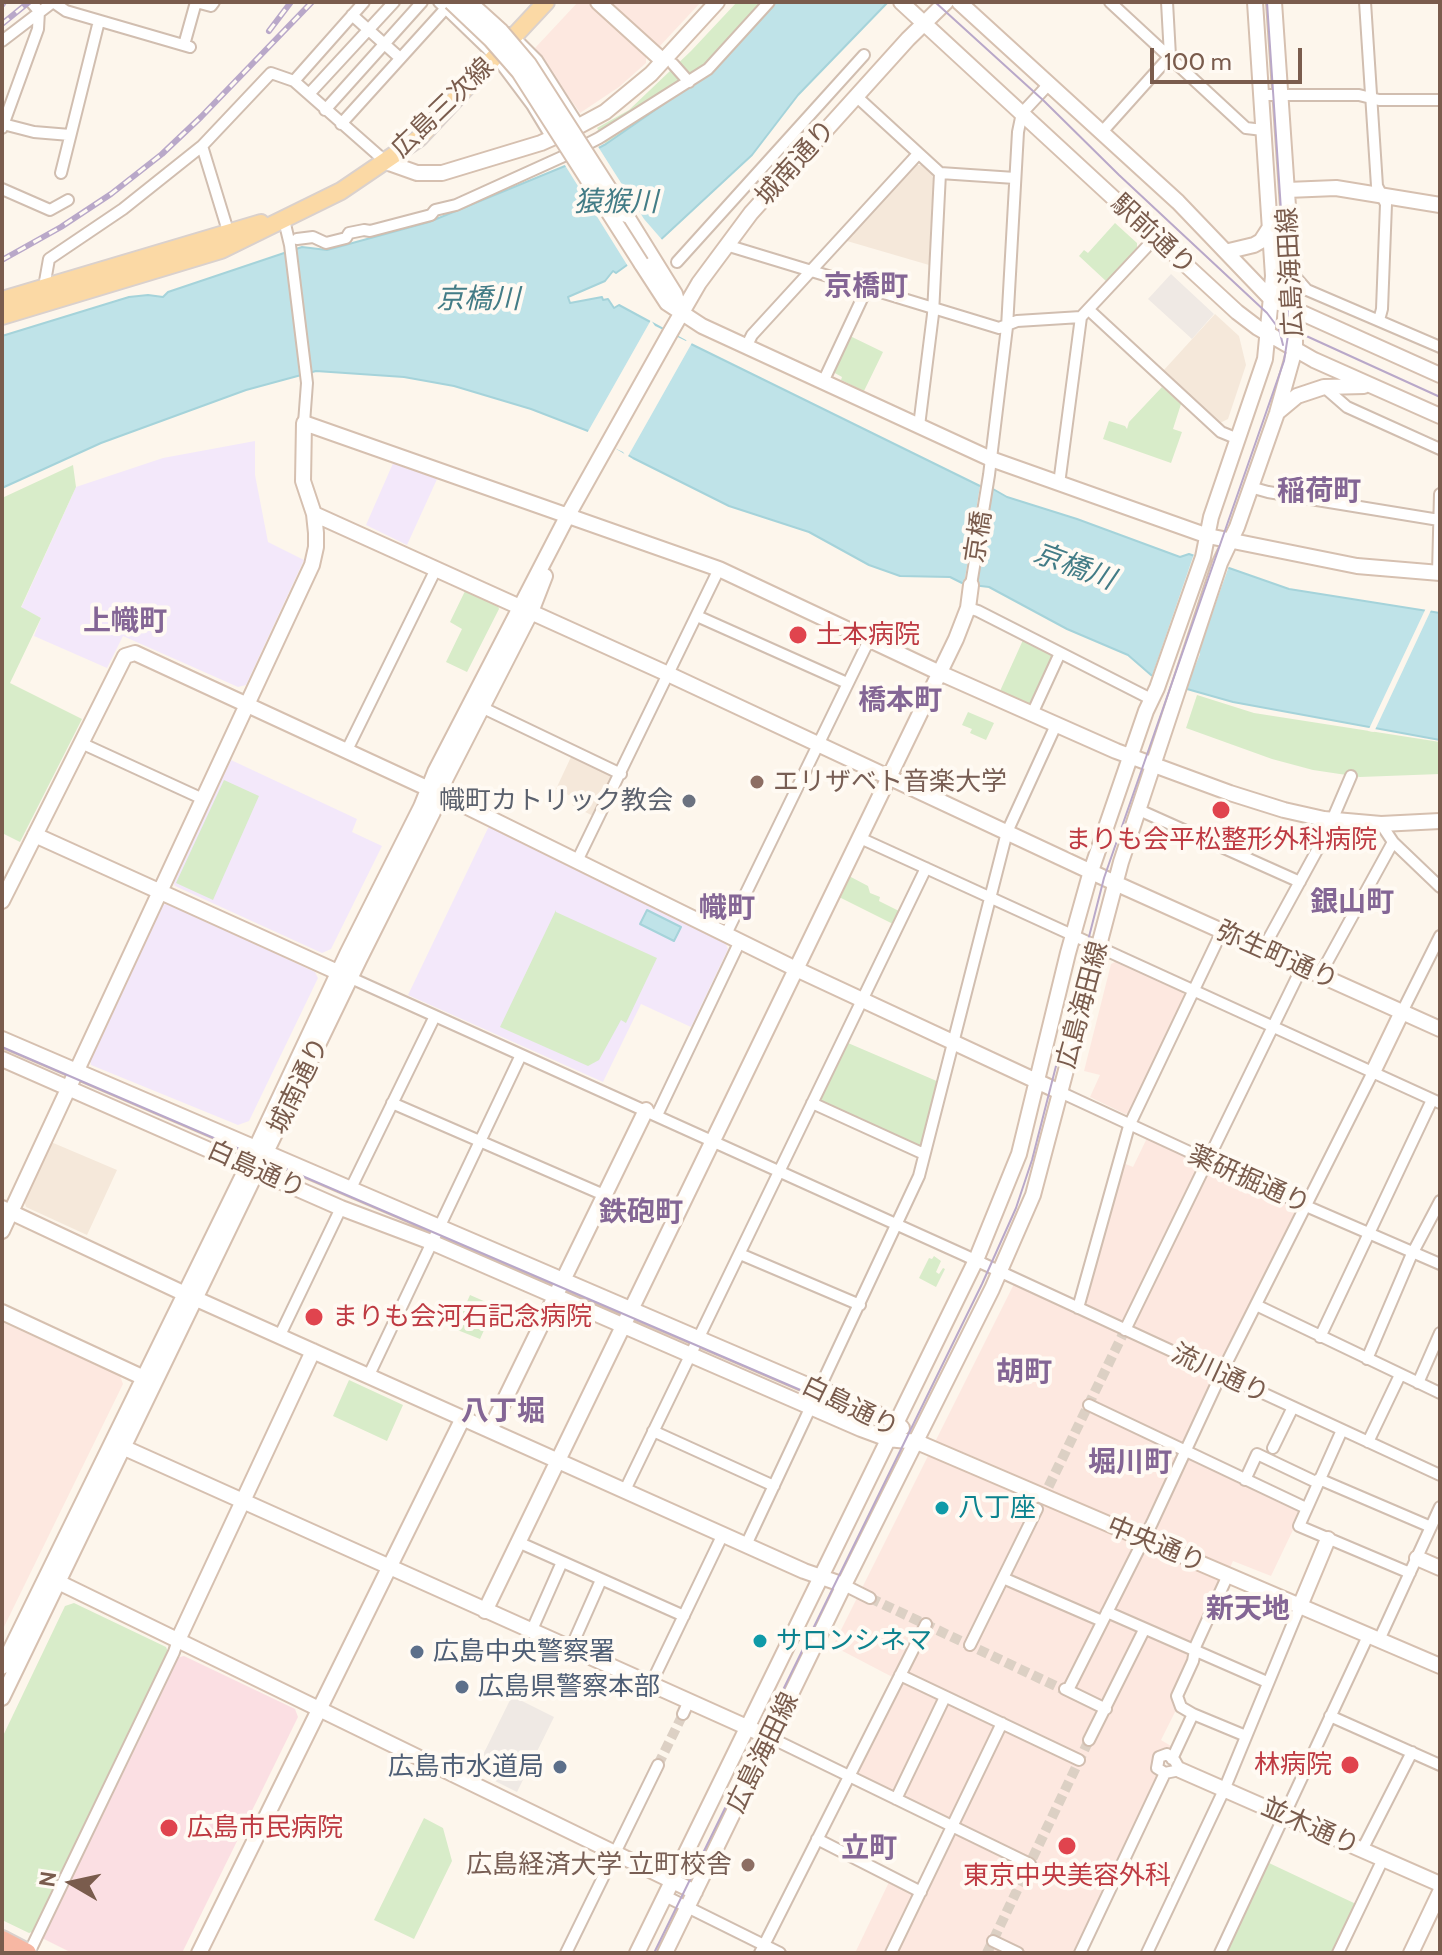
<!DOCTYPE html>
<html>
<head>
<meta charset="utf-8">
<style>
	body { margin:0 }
	#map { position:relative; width:1442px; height:1955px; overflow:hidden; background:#fdf6ec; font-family:Cabin,sans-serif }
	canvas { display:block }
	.frame { position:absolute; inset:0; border:4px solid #7a5c4d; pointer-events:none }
	.north { position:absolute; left:32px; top:1843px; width:80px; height:80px; -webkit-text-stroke:6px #fffaf3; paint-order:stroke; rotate:279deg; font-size:22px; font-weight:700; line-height:32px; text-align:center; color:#7a5c4d }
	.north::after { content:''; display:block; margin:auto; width:28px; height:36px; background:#7a5c4d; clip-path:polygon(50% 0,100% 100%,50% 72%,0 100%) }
	.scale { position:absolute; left:1150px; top:48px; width:152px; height:36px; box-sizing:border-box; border:4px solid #7a5c4d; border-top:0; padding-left:10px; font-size:24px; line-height:28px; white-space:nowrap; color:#7a5c4d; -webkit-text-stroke:6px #fffaf3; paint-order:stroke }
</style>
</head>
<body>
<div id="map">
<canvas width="1442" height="1955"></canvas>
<div class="frame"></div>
<div class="north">N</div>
<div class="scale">100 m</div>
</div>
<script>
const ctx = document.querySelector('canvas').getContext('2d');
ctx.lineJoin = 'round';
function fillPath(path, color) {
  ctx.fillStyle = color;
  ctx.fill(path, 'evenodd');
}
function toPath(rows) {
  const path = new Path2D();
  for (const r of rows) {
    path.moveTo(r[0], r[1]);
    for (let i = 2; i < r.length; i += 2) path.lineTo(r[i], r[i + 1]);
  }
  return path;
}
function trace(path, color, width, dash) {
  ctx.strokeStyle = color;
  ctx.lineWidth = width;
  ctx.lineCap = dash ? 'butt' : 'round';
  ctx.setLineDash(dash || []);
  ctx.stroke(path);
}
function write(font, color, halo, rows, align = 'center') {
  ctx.font = font + ' Cabin,"Noto Sans JP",sans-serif';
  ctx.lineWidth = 8;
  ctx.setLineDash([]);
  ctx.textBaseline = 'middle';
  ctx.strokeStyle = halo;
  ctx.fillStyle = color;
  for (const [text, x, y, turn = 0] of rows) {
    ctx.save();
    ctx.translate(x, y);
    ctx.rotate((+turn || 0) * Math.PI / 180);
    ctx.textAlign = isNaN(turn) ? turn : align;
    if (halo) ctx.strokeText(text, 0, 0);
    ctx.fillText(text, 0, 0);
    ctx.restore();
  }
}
fillPath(toPath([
	[916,165,922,165,932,173,933,179,929,265,847,241],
	[1215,314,1239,336,1246,365,1228,419,1220,423,1163,371],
	[571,757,609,773,611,780,593,816,572,805,575,798,556,789],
	[51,1142,117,1170,87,1235,26,1207,24,1200]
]), '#f5e8da');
fillPath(toPath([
	[578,2,588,2,646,56,646,63,619,87,580,113,535,48],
	[609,2,701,2,659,47],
	[1117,961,1183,992,1185,998,1131,1113,1125,1114,1090,1097,1100,1075,1084,1071,1111,964],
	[1148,1136,1303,1207,1183,1451,1303,1509,1271,1576,1233,1561,1172,1694,1177,1708,1161,1740,1171,1746,1169,1751,1159,1752,1152,1758,1152,1767,1159,1775,1076,1953,855,1953,890,1880,918,1893,953,1824,852,1775,900,1681,833,1646,1015,1282,1078,1311,1123,1163,1133,1167],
	[2,1322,120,1376,123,1384,2,1631]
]), '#fde8e0');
fillPath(toPath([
	[1171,274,1214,314,1192,339,1148,299],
	[512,1696,554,1717,517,1792,475,1771]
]), '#efe9e4');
fillPath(toPath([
	[255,441,255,475,268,542,304,560,246,685,238,687,123,636,107,668,34,636,41,618,21,608,76,487,163,458],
	[394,461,438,477,407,545,366,525],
	[231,760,357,819,352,832,382,846,331,949,322,953,175,886,173,882],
	[489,826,726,944,728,949,691,1027,641,1004,603,1082,408,995],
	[168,903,315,972,318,978,249,1121,238,1125,91,1065,90,1060,163,905]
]), '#f3e8fa');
fillPath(toPath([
	[184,1656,295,1709,298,1717,182,1953,72,1953,42,1938,176,1658]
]), '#fbdfe3');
fillPath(toPath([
	[737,2,775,2,710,72,606,144,597,128,629,110,691,51],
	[1115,223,1137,243,1137,248,1107,282,1079,256,1084,250,1088,253],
	[850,336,883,352,864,391,841,380,842,377,833,372],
	[1162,387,1181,404,1173,429,1182,432,1171,463,1103,439,1109,421,1125,426,1127,429,1129,422],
	[73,465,76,487,21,607,41,618,10,683,82,719,20,842,2,833,2,498],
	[466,589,497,602,499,609,467,672,446,662,462,629,450,622],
	[1023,640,1051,654,1052,661,1033,702,1027,704,1000,691],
	[1197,695,1254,713,1440,742,1440,774,1360,777,1313,770,1272,759,1186,728],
	[968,712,994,723,986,740,970,733,972,729,962,725],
	[224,780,259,796,213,900,176,883],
	[849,876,868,886,870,893,880,897,879,901,899,911,893,924,839,897],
	[556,910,556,912,657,958,626,1023,621,1020,599,1060,588,1066,500,1027],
	[848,1043,939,1082,922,1144,917,1147,822,1103,821,1098],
	[934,1256,941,1261,936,1272,939,1274,943,1268,945,1269,936,1287,919,1278,929,1258,932,1259],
	[470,1295,495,1306,480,1339,455,1329],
	[349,1380,403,1405,387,1441,333,1416],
	[74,1603,166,1647,169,1654,36,1931,29,1933,2,1920,2,1738,65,1606],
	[424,1818,443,1828,452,1861,414,1939,374,1920],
	[1269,1863,1356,1904,1332,1953,1226,1953]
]), '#d8ecc9');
const water = toPath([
	[775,2,888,2,798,95,752,155,656,244,616,273,613,271,605,281,568,297,570,303,602,297,603,300,608,299,614,308,619,305,691,344,980,486,993,489,1007,497,1077,519,1180,557,1189,554,1289,589,1440,613,1440,740,1233,702,1187,689,1151,675,1128,655,1067,629,989,587,964,584,950,577,900,576,869,565,809,532,729,506,633,458,588,431,531,409,454,386,404,377,316,371,246,390,101,443,2,488,2,336,129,297,148,295,163,297,168,292,302,247,327,250,429,222,565,166,606,144,710,72,775,2],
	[647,910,681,927,674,941,640,924,647,910]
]);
fillPath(water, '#bfe3e8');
trace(water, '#a5d3da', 2);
fillPath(toPath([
	[597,145,644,219,664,242,629,268,563,162],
	[651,320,655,326,686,341,688,338,693,341,627,458,623,452,586,435],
	[980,486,993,489,976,586,964,584],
	[1194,554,1229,566,1199,650,1200,654,1185,691,1151,679],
	[1426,608,1432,608,1374,732,1368,731]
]), '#fdf6ec');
trace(toPath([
	[1042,1500,1125,1330],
	[870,1598,1062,1689],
	[658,1765,683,1714],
	[987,1953,1089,1740]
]), '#dcd0c4', 10, [10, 5]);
const street = toPath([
	[53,2,66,11,190,47],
	[196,2,211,6,214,2],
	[439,2,496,57,532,105,552,138],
	[1110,2,1246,128,1263,130],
	[1365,2,1377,186,1386,204,1382,309,1379,320],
	[352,15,400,58],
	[510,33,537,60,579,126],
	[2,41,53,2],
	[184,45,196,2],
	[673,64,689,82],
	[294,81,364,2],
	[309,94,394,2],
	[1261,95,1359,95,1379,100,1440,100],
	[856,96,940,173,1015,178],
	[325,110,422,2],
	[3,124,34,132,70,135],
	[341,124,446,8],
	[2,128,38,29,39,11,31,2],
	[1102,132,1170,56,1167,2],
	[202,146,228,231],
	[61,173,99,21],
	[2,189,50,210,68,200],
	[284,220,290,245,307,383,304,423],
	[297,239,313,237,326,243,346,238,349,233,364,230,370,231,431,215,435,210,456,205,564,156,599,138,708,69,769,2],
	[726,245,999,328,1017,321,1081,317],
	[677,262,864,55],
	[1293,274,1307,290,1440,347],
	[44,287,49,259,123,209,202,146,271,73,294,81,386,162],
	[1089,310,1221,432,1238,439],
	[746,347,752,335,918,154],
	[823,382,867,288],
	[1324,387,1347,407,1440,449],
	[919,426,933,314,940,173],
	[1059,484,1081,317,1156,237],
	[1250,487,1268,492,1439,520],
	[1438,573,1440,494],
	[971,585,989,475,1007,327,1018,132,1022,113,1049,84],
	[968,608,978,611,1151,699],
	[697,616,847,683],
	[479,706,621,774],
	[1032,714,1060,653],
	[81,743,203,799],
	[347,750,436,569],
	[1139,810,1300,882],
	[1381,824,1393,842,1440,887],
	[860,838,1440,1103],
	[577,861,719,569],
	[726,934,869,640],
	[1263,949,1327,832,1351,776],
	[1320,975,1393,842],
	[351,978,962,1254,1440,1475],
	[1402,1012,1440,936],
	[1060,1092,1306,1206,1440,1264],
	[392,1103,604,1195],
	[812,1103,924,1154],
	[657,1115,740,941],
	[351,1188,435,1016],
	[740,1254,860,1305],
	[1256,1305,1440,1393],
	[1078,1308,1129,1126,1222,931],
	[1125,1330,1302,967],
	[280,1335,341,1208],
	[1320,1337,1432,1100],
	[1367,1359,1411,1256,1440,1201],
	[369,1375,521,1055],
	[1418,1383,1440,1333],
	[1089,1405,1306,1508],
	[1342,1430,1299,1526,1410,1573],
	[653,1431,774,1486],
	[1368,1442,1400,1375],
	[1273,1448,1293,1407],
	[1319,1479,1431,1527],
	[1245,1480,1257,1454,1318,1483],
	[625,1490,926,868],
	[518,1542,684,1616],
	[746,1545,919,1176,1007,832,1056,725],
	[1003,1578,1102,1621],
	[844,1585,870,1598],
	[1107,1612,1267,1682],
	[531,1632,562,1562],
	[1379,1640,1440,1507],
	[970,1645,1037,1509],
	[570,1650,601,1580],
	[900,1675,1079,1760],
	[650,1686,723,1534],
	[1065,1689,1106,1709],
	[1068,1690,1152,1523,1224,1368,1373,1072],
	[683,1714,688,1703],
	[1193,1714,1181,1707,1177,1696,1193,1661,1196,1645,1228,1575],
	[1330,1716,1440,1765],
	[771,1738,1030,1864],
	[1089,1740,1144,1630],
	[1167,1754,1175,1761,1180,1770,1165,1773,1157,1768,1159,1757,1167,1754],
	[1172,1759,1193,1714,1246,1736],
	[896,1799,945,1697],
	[817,1839,921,1892],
	[1362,1850,1412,1752],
	[665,1896,780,1953],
	[993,1941,1018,1953],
	[29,1953,174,1652,178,1640],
	[566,1953,658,1765],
	[760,1953,926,1624],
	[891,1953,1002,1723],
	[1080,1953,1165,1773],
	[1147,1953,1224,1790,1300,1606],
	[1220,1953,1368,1636],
	[1338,1953,1383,1859]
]);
const secondary = toPath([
	[598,2,663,61],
	[901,2,1237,312,1258,328,1314,360,1440,416],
	[959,2,1178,202,1271,299,1440,375],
	[386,162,417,173,442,173,541,143,579,126,605,112,651,74,717,2],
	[1287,190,1336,188,1440,205],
	[626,215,675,294,681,314],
	[1229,251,1254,245,1261,241,1270,227],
	[641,263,667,303,702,326,991,459,1208,536,1357,566,1440,573],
	[1279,411,1297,396,1324,387,1364,386],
	[314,514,668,674,1115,883,1440,1029],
	[35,835,344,975],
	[2,901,125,656,135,653,455,801,796,969,1060,1092],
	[2,1039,807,1385,837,1395,897,1423,902,1428],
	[2,1059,341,1208,431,1242,861,1429,888,1439,917,1442,1440,1666],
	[1373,1072,1402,1012],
	[2,1208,183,1293,804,1571,844,1585],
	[2,1231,312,565,316,547,316,533,314,514,303,481,304,423,719,569,940,673,1116,751,1230,793,1284,810,1324,819,1381,824,1440,821],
	[2,1312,142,1377],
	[490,1430,646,1110],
	[118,1445,771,1738],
	[1417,1558,1440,1568],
	[52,1579,695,1892],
	[1300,1606,1328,1539],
	[485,1611,956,639,968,608,971,585],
	[178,1640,313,1351],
	[2,1667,247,1167,347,954,421,807,435,772,568,515,670,333,699,283,751,213,908,39,946,2],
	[2,1698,359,960,433,812,446,778,531,612,545,576],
	[1180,1770,1440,1884],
	[199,1953,463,1418],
	[637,1953,976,1260,1019,1154,1068,953,1091,871,1146,711,1157,688,1203,557,1211,517,1265,359,1273,276,1255,2],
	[665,1953,844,1585,992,1289,1033,1195,1121,862,1220,563,1237,527,1277,413,1295,349,1295,309,1274,2],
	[1411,1953,1440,1892]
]);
const primary = toPath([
	[2,300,261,223],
	[2,316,221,250,341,191,419,138,546,2]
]);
const highway = toPath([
	[2,1940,27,1953]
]);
trace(street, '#d1beb0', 14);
trace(secondary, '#d6c0b0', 18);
trace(primary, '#dad1cd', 20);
trace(highway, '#dad1cd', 22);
trace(street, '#fff', 10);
trace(secondary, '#fff', 14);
trace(primary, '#fbd9a5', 16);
trace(highway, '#f7b7a3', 18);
trace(toPath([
	[935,2,1044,101,1119,175,1267,313,1279,329,1283,345],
	[1280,324,1440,397],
	[2,1047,847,1410],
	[654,1953,982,1284,1016,1208,1032,1160,1104,878,1284,361,1289,329,1267,2]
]), '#b9a8c9', 2);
const rail = toPath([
	[2,5,4,2],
	[2,24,29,2],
	[269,31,291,2],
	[2,260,61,227,111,194,162,154,201,117,312,2]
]);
trace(rail, '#b9a8c9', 6);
trace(rail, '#fffaf3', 3, [9]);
const secondaryBridge = toPath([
	[451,2,491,40,519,72,641,263],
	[469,2,501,31,529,64,626,215]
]);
trace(secondaryBridge, '#d6c0b0', 18, []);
trace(secondaryBridge, '#fff', 14);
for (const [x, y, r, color] of [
	[798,635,10,"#e0444e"],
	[757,782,8,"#8d6e63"],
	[689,801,8,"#6b7280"],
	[1221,810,10,"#e0444e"],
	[314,1317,10,"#e0444e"],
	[942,1508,8,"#0f9aa8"],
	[760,1641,8,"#0f9aa8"],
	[417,1652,8,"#5c6f8a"],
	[462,1687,8,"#5c6f8a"],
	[1350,1765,10,"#e0444e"],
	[560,1767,8,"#5c6f8a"],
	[169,1828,10,"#e0444e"],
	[1067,1846,10,"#e0444e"],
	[748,1865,8,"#8d6e63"]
]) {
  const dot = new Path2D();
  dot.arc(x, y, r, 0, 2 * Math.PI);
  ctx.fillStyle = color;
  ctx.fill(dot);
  trace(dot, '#fffaf3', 3);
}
write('26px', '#7a5c4d', '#fffaf3', [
	["広島三次線",443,108,-44],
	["城南通り",796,163,-48],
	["駅前通り",1153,235,43],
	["広島海田線",1291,272,-93],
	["京橋",979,537,-81],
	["弥生町通り",1277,956,24],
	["広島海田線",1083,1005,-75],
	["城南通り",299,1086,-64],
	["白島通り",256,1170,24],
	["薬研掘通り",1249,1180,24],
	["流川通り",1220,1374,25],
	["白島通り",850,1407,26],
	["中央通り",1156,1545,23],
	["広島海田線",763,1753,-64],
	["並木通り",1310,1827,24]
]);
write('26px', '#be3a42', '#fffaf3', [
	["土本病院",816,635],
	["まりも会平松整形外科病院",1221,840,"center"],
	["まりも会河石記念病院",332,1317],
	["林病院",1332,1765,"right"],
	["広島市民病院",187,1828],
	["東京中央美容外科",1067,1876,"center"]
], 'left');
write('26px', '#785e54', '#fffaf3', [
	["エリザベト音楽大学",773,782],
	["広島経済大学 立町校舎",732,1865,"right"]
], 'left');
write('26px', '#5b616d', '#fffaf3', [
	["幟町カトリック教会",673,801]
], 'right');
write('26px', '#0d838f', '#fffaf3', [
	["八丁座",958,1508],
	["サロンシネマ",776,1641]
], 'left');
write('26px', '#4e5e75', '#fffaf3', [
	["広島中央警察署",433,1652],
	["広島県警察本部",478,1687],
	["広島市水道局",544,1767,"right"]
], 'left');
write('italic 28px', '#437c86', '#fffaf3', [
	["猿猴川",616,203],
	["京橋川",478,300],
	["京橋川",1074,567,20]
]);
write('bold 28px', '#846695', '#fffaf3', [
	["京橋町",866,287],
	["稲荷町",1319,492],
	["上幟町",125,622],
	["橋本町",900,701],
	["銀山町",1352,903],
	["幟町",727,909],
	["鉄砲町",641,1213],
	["胡町",1024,1373],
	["八丁堀",503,1412],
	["堀川町",1130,1463],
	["新天地",1248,1610],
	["立町",869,1849]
]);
</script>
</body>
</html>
